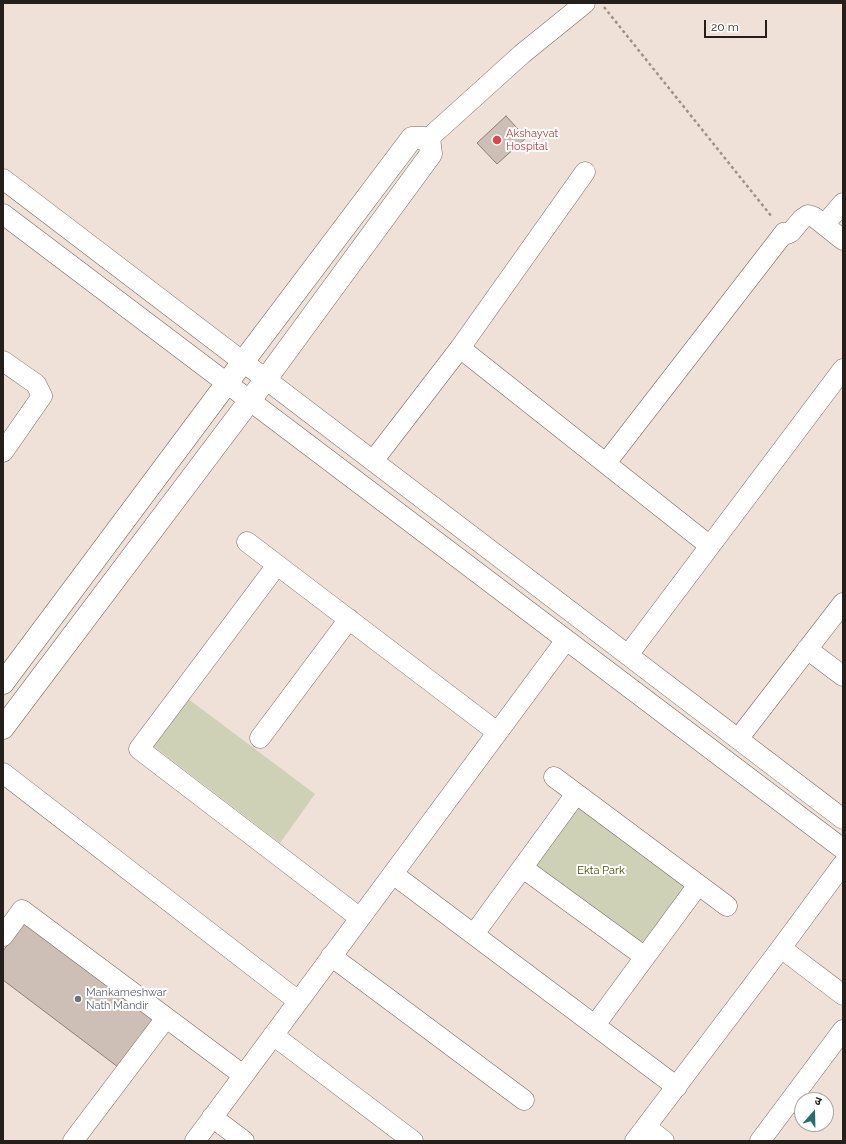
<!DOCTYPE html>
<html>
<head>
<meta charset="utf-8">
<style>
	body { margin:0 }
	#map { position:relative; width:846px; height:1144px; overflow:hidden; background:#efe0d8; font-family:Raleway,"Noto Sans Devanagari",sans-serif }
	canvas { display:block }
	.frame { position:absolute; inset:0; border:4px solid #251f1c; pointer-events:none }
	.north { position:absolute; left:794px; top:1092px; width:40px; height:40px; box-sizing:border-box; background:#fff; border:1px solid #a8a5a4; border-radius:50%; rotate:20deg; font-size:11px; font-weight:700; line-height:16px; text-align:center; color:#251f1c }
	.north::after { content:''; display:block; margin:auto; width:14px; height:18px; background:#236e6e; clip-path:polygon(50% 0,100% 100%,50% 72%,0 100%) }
	.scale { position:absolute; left:704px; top:20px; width:63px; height:18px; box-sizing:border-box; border:2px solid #251f1c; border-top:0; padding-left:5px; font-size:12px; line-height:14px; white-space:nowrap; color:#251f1c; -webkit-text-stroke:3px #fff; paint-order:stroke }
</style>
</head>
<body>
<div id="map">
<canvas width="846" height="1144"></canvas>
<div class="frame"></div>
<div class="north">उ</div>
<div class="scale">20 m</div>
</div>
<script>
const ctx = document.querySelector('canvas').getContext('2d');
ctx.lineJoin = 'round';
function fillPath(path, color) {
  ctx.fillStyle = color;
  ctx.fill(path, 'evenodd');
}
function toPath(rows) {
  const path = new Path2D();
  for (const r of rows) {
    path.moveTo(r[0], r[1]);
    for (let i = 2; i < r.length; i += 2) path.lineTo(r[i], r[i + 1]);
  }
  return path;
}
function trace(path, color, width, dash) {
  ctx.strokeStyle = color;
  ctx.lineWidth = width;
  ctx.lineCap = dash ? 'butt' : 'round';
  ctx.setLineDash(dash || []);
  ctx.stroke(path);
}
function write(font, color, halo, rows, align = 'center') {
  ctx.font = font + ' Raleway,sans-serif';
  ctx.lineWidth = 4;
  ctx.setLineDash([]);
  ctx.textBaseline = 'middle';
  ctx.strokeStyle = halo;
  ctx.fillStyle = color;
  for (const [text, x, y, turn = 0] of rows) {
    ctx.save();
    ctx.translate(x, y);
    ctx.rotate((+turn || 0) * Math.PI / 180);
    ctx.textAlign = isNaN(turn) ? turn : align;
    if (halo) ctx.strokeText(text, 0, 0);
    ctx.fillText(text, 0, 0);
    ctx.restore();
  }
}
fillPath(toPath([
	[187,698,315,794,280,843,152,745],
	[579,807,687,888,641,949,532,869]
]), '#ced1b6');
const building = toPath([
	[506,116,526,138,497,164,477,143,506,116],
	[25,922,154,1018,118,1067,3,980,3,951,25,922]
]);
fillPath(building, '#cdbfb6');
trace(building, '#8c7f77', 1);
const street = toPath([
	[429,138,522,54,585,3],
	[3,179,843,819],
	[3,214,843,849],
	[824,225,843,203],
	[460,348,710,546],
	[3,361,36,384,42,396,3,452],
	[373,461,460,348,585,172],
	[606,463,784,233,787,234,791,232,802,219,808,215,814,217,843,240],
	[247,542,497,732],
	[277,565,139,749,360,918],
	[807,649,843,676],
	[628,655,843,369],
	[260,738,349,619],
	[738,739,843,603],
	[3,773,298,1001],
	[554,777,727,906],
	[523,868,645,957],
	[393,874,677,1087],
	[474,934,576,794],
	[3,936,22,910,243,1075],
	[781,948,843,995],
	[331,956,524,1100],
	[595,1025,698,885],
	[273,1035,413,1141],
	[212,1117,244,1141],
	[646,1127,664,1141],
	[73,1141,166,1018],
	[195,1141,566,640],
	[635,1141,781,948,843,864],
	[760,1141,843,1030]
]);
const secondary = toPath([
	[3,683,227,383,412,138,429,138,431,154,266,379,3,728]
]);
trace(street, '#786b64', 21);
trace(secondary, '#786b64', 23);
trace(toPath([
	[604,7,772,217]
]), '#9c918b', 2.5, [3, 3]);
trace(street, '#fff', 20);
trace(secondary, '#fff', 22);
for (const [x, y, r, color] of [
	[497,140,5,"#e0444e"],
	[78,999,4,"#6b7280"]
]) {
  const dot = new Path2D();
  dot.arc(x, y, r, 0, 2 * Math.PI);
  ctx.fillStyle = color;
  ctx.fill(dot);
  trace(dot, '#fff', 1.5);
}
write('11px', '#be3a42', '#fff', [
	["Akshayvat",506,134],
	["Hospital",506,147]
], 'left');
write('11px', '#464a00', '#fff', [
	["Ekta Park",601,871]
]);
write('11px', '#5b616d', '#fff', [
	["Mankameshwar",86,993],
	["Nath Mandir",86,1006]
], 'left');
</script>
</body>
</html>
